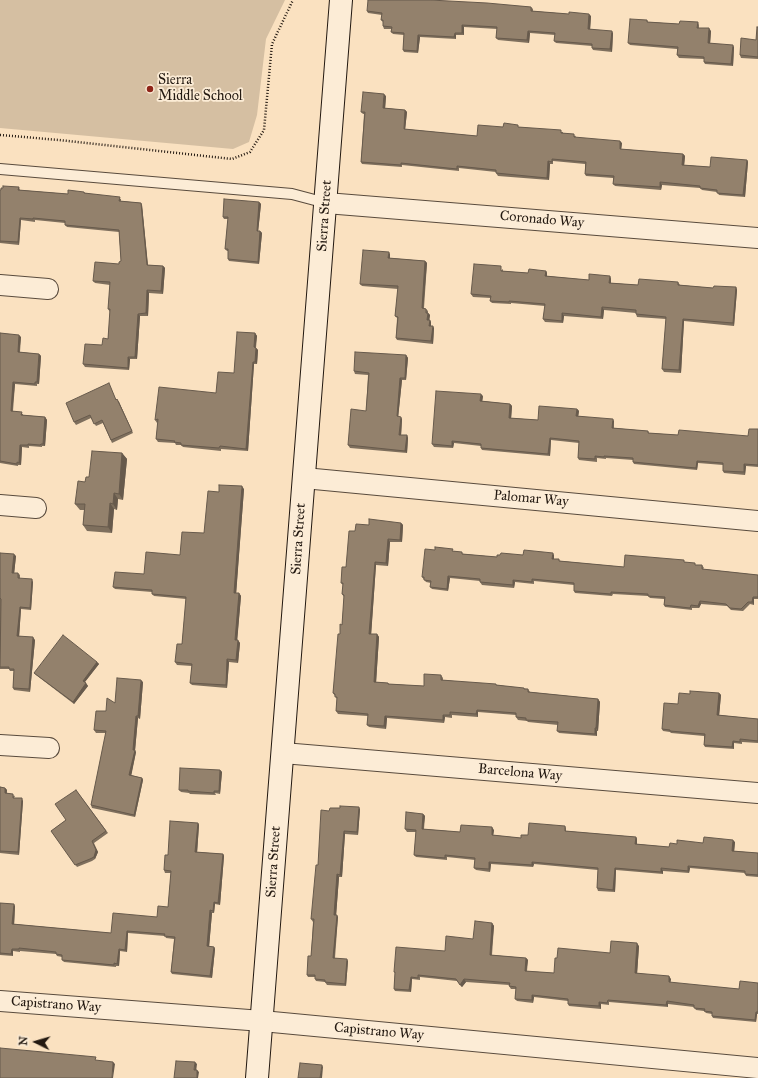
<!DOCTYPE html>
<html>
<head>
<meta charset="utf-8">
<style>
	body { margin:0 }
	#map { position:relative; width:758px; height:1078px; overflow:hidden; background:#fae1c0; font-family:"IM FELL Great Primer",serif }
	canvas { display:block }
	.north { position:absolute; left:16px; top:1022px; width:40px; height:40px; -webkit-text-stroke:3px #fcecd6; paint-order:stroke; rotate:275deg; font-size:11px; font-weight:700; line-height:16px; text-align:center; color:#231911 }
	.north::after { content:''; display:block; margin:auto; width:14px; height:18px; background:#231911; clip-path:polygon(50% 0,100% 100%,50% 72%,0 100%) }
</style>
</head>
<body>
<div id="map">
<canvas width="758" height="1078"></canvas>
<div class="north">N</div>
</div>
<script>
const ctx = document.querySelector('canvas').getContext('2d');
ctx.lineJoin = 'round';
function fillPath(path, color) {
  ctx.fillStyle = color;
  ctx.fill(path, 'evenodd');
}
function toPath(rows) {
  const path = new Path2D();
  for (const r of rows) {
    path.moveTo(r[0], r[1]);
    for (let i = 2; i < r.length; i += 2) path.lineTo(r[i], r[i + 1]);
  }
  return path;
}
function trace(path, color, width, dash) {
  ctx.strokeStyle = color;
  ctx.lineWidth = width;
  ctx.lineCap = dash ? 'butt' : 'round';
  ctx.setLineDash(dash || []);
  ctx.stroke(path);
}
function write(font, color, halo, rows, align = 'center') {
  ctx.font = font + ' "IM FELL Great Primer",serif';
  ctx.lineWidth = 3.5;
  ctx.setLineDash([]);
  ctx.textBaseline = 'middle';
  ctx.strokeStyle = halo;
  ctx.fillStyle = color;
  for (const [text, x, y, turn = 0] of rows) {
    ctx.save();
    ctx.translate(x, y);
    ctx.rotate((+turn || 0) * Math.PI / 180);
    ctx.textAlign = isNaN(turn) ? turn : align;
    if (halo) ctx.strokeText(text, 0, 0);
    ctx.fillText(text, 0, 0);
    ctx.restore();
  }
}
fillPath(toPath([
	[0,0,285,0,266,39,257,115,249,142,233,149,0,128]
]), '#d5bfa2');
const lane = toPath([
	[0,169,292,194,326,203]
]);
const street = toPath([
	[326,203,758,238],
	[0,285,48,289],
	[304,478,758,521],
	[0,505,36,508],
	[0,745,49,748],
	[283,753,758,793],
	[0,1001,262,1021,758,1068]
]);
const secondary = toPath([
	[257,1078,341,0]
]);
trace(lane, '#594b3d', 12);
trace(street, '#594b3d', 22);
trace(secondary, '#231911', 24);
trace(toPath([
	[0,135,59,140,232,159,250,152,264,130,272,44,293,0]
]), '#231911', 2.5, [1, 2]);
trace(lane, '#fcecd6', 10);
trace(street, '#fcecd6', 20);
trace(secondary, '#fcecd6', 22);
fillPath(toPath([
	[487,3,487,4,531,7,533,9,533,11,591,16,590,29,613,33,612,52,593,50,592,48,592,46,556,43,554,41,555,35,530,33,529,43,498,40,496,38,497,29,464,27,464,35,456,35,456,39,420,37,418,53,404,52,403,50,404,35,393,34,391,32,391,29,384,29,383,26,383,22,381,20,382,15,368,13,367,11],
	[647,20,648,22,679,24,698,22,699,25,699,28,711,31,710,43,734,47,733,66,705,64,704,62,704,59,679,58,677,55,677,49,630,45,628,43],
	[758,27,758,59,741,58,740,55,756,40],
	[386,96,385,108,405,110,407,112,405,129,477,136,503,127,520,127,563,132,563,133,576,136,575,138,622,143,621,149,683,154,685,156,684,165,710,167,747,160,748,162,745,197,719,195,717,192,702,190,700,188,662,185,661,190,615,186,613,184,613,178,586,176,585,174,585,164,553,161,553,164,550,164,549,180,498,176,496,173,496,172,459,168,459,171,402,165,402,167,362,164,361,162,364,114,363,114,361,112],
	[19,187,20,190,68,194,84,192,85,193,121,199,121,201,141,203,142,205,148,265,163,266,165,268,163,294,149,293,148,316,140,316,137,359,130,359,129,370,85,367,83,364,108,339,110,312,108,309,110,285,95,283,93,281,119,264,121,261,119,232,67,227,65,225,65,223,35,220,35,222,21,220,19,245,0,243,0,190],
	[259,202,261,204,258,231,260,231,262,233,259,264,229,261,228,259,228,251,227,251,225,249,228,219,224,219,223,217],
	[390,254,390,258,425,261,427,263,424,308,426,309,428,311,428,313,430,315,429,320,431,322,431,326,434,328,433,344,397,340,396,338,397,318,395,316,398,289,362,286,360,284],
	[503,269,503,271,528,273,546,271,547,273,547,276,589,280,610,276,611,279,611,283,638,285,678,282,680,285,713,288,736,287,737,290,734,326,684,321,681,373,664,372,662,369,666,319,637,317,636,314,636,313,604,310,603,319,564,316,563,323,545,322,543,319,545,306,511,303,511,304,492,303,490,301,491,298,473,297,471,294],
	[0,333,21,337,20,352,39,354,41,356,39,384,37,384,37,386,15,384,13,411,23,414,23,415,45,417,47,420,45,446,42,446,42,447,29,446,29,448,22,447,21,465,18,465,18,466,0,463],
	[255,333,257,336,256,348,258,350,257,364,254,364,248,451,221,449,221,451,183,447,181,445,176,445,175,443,158,442,156,439,158,422,157,423,155,420,216,393,234,373],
	[406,355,408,358,406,380,402,380,398,417,402,419,401,435,407,435,408,438,407,453,350,448,348,445,366,411,368,375,355,374,354,371],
	[110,386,116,400,119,402,133,433,112,443,103,423,96,426,91,418,76,425,74,422],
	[483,396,482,401,510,404,512,406,511,418,538,420,577,409,579,411,578,416,614,421,614,428,648,431,649,433,678,435,748,436,758,429,758,467,746,466,745,475,724,473,723,471,723,465,698,463,697,470,634,464,633,462,633,460,606,458,606,459,597,458,597,462,579,460,578,458,579,443,551,440,550,456,482,450,481,448,481,446,454,443,453,448,434,447,432,444],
	[122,453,127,459,123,500,118,499,117,510,114,509,112,533,87,531,83,525,84,510,80,510,75,504,85,482,89,477],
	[244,489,236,593,239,593,241,596,237,640,240,643,238,663,229,662,227,688,192,685,190,683,192,666,177,665,175,662,182,644,186,599,154,596,152,594,152,592,115,589,113,587,144,574,180,555,204,533,219,492],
	[401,523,403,525,402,542,390,542,388,566,376,565,371,634,377,634,379,637,376,682,388,683,389,684,424,686,441,675,443,678,443,680,497,685,528,689,530,692,598,699,600,702,598,731,597,731,597,736,559,733,557,731,558,725,528,722,527,721,518,720,516,717,516,715,478,712,478,717,452,715,452,718,445,717,444,723,387,718,386,729,369,727,367,725,368,716,338,714,336,711,337,699,333,693,340,634,342,625,344,597,342,594,343,585,341,583,346,567,355,531,369,525],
	[454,551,464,554,497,557,523,555,554,555,554,559,561,561,624,567,685,562,696,565,702,565,704,568,703,569,758,575,758,599,754,599,754,605,750,604,743,611,731,610,727,606,701,604,699,608,692,608,692,610,665,607,664,605,664,599,650,598,648,596,613,594,612,596,575,593,574,591,574,585,534,581,534,584,515,582,514,588,482,585,480,582,480,581,450,578,448,591,432,589,430,587,431,583,426,582,422,577],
	[0,553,16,556,14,573,18,573,20,575,20,579,33,582,31,610,21,609,19,636,35,640,30,692,14,690,13,688,14,671,10,671,9,669,0,669],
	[97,662,99,664,85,682,88,686,74,704,36,675,34,673],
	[143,682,140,719,138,718,135,750,136,752,131,775,142,778,143,780,135,817,92,808,91,805,106,733,96,733,94,730,106,711],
	[719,693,721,695,719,715,758,719,758,743,742,742,742,744,734,743,734,749,705,747,704,745,704,736,671,733,670,732,663,731,662,729,678,704,690,694],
	[220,770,222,772,220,794,215,793,216,795,190,794,189,793,181,792,179,790],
	[0,787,5,788,7,790,7,793,15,796,14,798,23,801,19,855,0,853],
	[76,790,108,833,94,843,98,852,95,859,92,861,77,867,51,831,66,820],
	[360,809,358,835,345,834,342,877,339,877,336,915,338,917,335,958,348,961,346,986,327,985,325,982,316,981,315,979,315,977,308,977,307,975,311,956,313,922,311,919,318,865,329,811],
	[423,814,425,816,424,829,460,832,494,830,493,835,521,838,528,835,565,826,566,828,566,831,636,837,637,839,637,844,669,847,677,844,735,842,734,851,758,853,758,877,746,876,745,873,690,868,689,873,663,871,663,874,616,870,615,892,598,891,597,888,598,870,534,864,533,867,491,864,490,872,476,870,474,868,475,860,447,857,447,860,416,857,414,855,416,832,407,832,405,829],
	[198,823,199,825,197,852,223,854,224,856,220,905,215,904,214,913,212,913,209,946,214,947,215,949,212,978,172,974,171,972,174,939,166,938,165,936,128,933,127,952,120,951,119,966,116,966,116,967,64,962,62,960,62,957,57,956,56,954,20,951,20,952,13,951,13,956,0,955,0,903,15,906,14,924,111,933,157,917,168,907,171,873,165,873,164,870,168,855],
	[492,923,494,926,492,955,526,958,528,960,527,971,554,973,610,953,639,946,637,973,671,979,670,983,739,989,758,983,758,1014,757,1014,756,1022,713,1018,712,1016,712,1014,706,1013,704,1011,696,1010,694,1007,668,1004,668,1007,609,1002,609,1005,601,1004,601,1009,569,1006,568,1004,568,1001,534,997,533,1003,517,1001,515,999,516,989,511,989,509,986,509,985,466,982,462,987,457,981,420,977,420,980,412,979,411,992,395,991,394,989,395,973,394,972,445,951,473,939]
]), '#7e6f5d');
fillPath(toPath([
	[589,14,591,16,590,31,588,29],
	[462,25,464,27,464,35,462,33],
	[709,28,711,31,710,45,708,43],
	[528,31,530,33,529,43,527,40],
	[612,31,613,33,612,52,610,49],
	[455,33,456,35,456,39,454,37],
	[418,35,420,37,418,53,417,51],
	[733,45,734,47,733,66,731,64],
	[384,94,386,96,385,110,383,108],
	[405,110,407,112,405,131,404,129],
	[620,141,622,143,621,151,620,149],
	[683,154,685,156,684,167,682,165],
	[747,160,748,162,745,197,743,195],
	[548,161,550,164,549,180,547,178],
	[660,182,662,185,661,190,660,187],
	[259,202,261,204,258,233,257,231],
	[141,203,142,205,148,267,147,265],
	[20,218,21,220,19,245,18,242],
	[260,231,262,233,259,264,258,262],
	[389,252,390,254,390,260,388,258],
	[425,261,427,263,423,310,422,308],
	[163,266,165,268,163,294,161,291],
	[546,271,547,273,547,278,545,276],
	[610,276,611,279,611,285,609,283],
	[736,287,737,290,734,326,733,323],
	[147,290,149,293,148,316,146,313],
	[602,307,604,310,603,319,601,317],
	[428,313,430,315,429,322,427,320],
	[562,313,564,316,563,323,562,321],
	[138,314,140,316,137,359,135,357],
	[683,319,684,321,681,373,679,370],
	[430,320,431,322,431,328,429,326],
	[433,326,434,328,433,344,431,341],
	[255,333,257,336,255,350,254,347],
	[19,335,21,337,19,354,18,352],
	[256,348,258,350,257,364,255,362],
	[39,354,41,356,39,384,37,382],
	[406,355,408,358,406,380,405,378],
	[128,357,130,359,129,370,128,368],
	[253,362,254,364,248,451,246,449],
	[400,378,402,380,398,419,397,416],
	[13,382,15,384,12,413,11,411],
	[481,394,483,396,482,403,480,401],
	[117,399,119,402,133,433,132,431],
	[510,404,512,406,511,420,509,418],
	[577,409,579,411,578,418,576,416],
	[45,417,47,420,45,446,43,444],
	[401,417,402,419,401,437,399,435],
	[613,419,614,421,613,430,612,428],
	[407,435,408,438,407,453,405,451],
	[550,438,551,440,550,456,548,454],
	[452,441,454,443,453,448,452,446],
	[20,445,22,447,21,465,19,463],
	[122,453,127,459,123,500,119,494],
	[697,461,698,463,697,470,696,468],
	[744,464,746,466,745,475,744,472],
	[242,486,244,489,236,596,234,593],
	[114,493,118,499,117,510,113,504],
	[110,503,114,509,112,533,108,527],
	[401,523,403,525,402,542,400,540],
	[388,539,390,542,388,566,386,563],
	[553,553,554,555,554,561,552,559],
	[14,554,16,556,14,575,12,573],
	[375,562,376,565,371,637,369,634],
	[448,576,450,578,448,591,447,589],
	[32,579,33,582,31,610,30,608],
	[513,580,515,582,514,588,513,585],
	[239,593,241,596,237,643,235,640],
	[753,597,754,599,754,605,752,602],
	[700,601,701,604,699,608,698,606],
	[20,607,21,609,19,638,17,636],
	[377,634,379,637,376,684,374,682],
	[33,637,35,640,30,692,29,689],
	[238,640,240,643,238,663,236,660],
	[227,659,229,662,227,688,226,685],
	[97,662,99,664,84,683,83,681],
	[141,680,143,682,140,719,138,716],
	[86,683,88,686,74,704,73,702],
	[719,693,721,695,719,717,717,715],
	[598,699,600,702,598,731,596,728],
	[477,710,478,712,478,717,476,714],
	[443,715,445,717,444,723,443,720],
	[136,716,138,718,135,751,136,752,131,777,129,775],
	[385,716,387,718,386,729,384,726],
	[595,728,597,731,597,736,595,734],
	[733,741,734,743,734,749,732,747],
	[220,770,222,772,220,794,219,791],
	[142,778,143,780,135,817,134,815],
	[5,788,7,790,6,795,5,793],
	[22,798,23,801,19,855,18,852],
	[359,807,360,809,358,835,357,832],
	[423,814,425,816,423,831,422,829],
	[198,823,199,825,197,854,195,852],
	[492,827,494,830,493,837,492,835],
	[344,831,345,834,342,877,340,875],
	[636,837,637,839,637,846,635,844],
	[733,840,735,842,734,853,732,851],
	[92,841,98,852,95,859,94,857],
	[223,854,224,856,220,905,218,903],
	[489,862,491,864,490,872,489,869],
	[532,862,534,864,533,867,532,865],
	[688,866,690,868,689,873,688,871],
	[615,868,616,870,615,892,613,890],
	[661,868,663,871,663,874,661,872],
	[337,874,339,877,336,917,334,915],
	[214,902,215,904,214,913,213,911],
	[14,904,15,906,14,927,12,924],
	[210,910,212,913,209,948,207,946],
	[337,915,338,917,334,960,333,958],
	[492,923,494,926,491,957,490,955],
	[127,931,128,933,127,952,125,950],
	[637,943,639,946,637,975,635,973],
	[214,947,215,949,212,978,210,976],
	[12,949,13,951,13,956,11,954],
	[119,949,120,951,119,966,117,964],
	[526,958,528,960,526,973,525,971],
	[347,959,348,961,346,986,345,984],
	[669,976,671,979,670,985,669,982],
	[411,977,412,979,411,992,409,990],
	[464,979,466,982,462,987,460,985],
	[532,995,534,997,533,1003,532,1000],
	[667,1001,668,1004,668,1007,666,1005],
	[599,1002,601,1004,601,1009,599,1006],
	[756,1012,757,1014,756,1022,755,1020],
	[113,1062,115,1064,113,1078,112,1078],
	[195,1062,197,1064,196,1072,194,1070],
	[322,1065,323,1067,322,1078,320,1078],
	[197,1070,199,1072,198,1078,197,1078]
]), '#675a4c');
const building = toPath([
	[368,0,430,0,487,3,531,7,531,11,569,14,569,12,589,14,588,29,612,31,610,49,592,48,592,44,554,41,555,33,528,31,527,40,496,38,497,27,462,25,462,33,455,33,454,37,418,35,417,51,403,50,404,33,391,32,392,27,383,26,383,20,381,20,382,13,367,11,368,0],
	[630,19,647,20,647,22,679,24,680,21,698,22,697,28,709,28,708,43,733,45,731,64,704,62,704,57,677,55,678,47,628,43,630,19],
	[757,27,758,27,758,57,740,55,741,38,756,40,757,27],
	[363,92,384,94,383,108,405,110,404,129,477,136,478,125,503,127,504,123,518,125,518,127,561,130,561,133,574,134,574,137,620,141,620,149,683,154,682,165,710,167,711,157,747,160,743,195,717,193,717,190,700,188,700,186,660,182,660,187,613,184,614,176,585,174,586,162,552,159,552,162,548,161,547,178,496,173,496,170,457,166,457,169,401,163,401,165,361,162,365,112,361,112,363,92],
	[3,186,19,187,18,190,68,194,68,190,84,192,84,193,120,197,119,201,141,203,147,265,163,266,161,291,147,290,146,313,138,314,135,357,128,357,128,368,83,364,85,344,102,345,103,338,108,339,110,309,108,309,110,282,93,281,95,262,119,264,119,262,121,261,119,230,65,225,65,221,33,218,33,219,20,218,18,242,0,241,0,190,1,190,1,188,3,188,3,186],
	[224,199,259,202,257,231,260,231,258,262,228,259,228,249,225,249,228,217,223,217,224,199],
	[363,250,389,252,388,258,425,261,422,308,426,309,426,313,428,313,427,320,430,320,429,326,433,326,431,341,396,338,398,317,395,316,398,286,360,284,363,250],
	[474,264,501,266,501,271,528,273,529,269,546,271,545,276,589,280,589,274,610,276,609,283,638,285,639,279,678,282,678,285,713,288,714,286,736,287,733,323,683,319,679,370,662,369,666,317,636,314,636,310,602,307,601,317,562,313,562,321,543,319,545,304,509,301,509,302,490,301,491,296,471,294,474,264],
	[237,332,255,333,254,347,256,348,255,362,253,362,246,449,220,446,219,448,181,445,181,443,174,442,175,441,156,439,158,419,155,420,159,387,216,393,218,372,234,373,237,332],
	[0,333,19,335,18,352,39,354,37,382,35,382,35,384,13,382,11,411,22,412,21,415,45,417,43,444,41,444,40,445,28,444,28,445,20,445,19,463,17,462,17,464,0,461,0,333],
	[355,352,406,355,405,378,400,378,397,416,401,417,399,435,407,435,405,451,348,445,351,409,366,411,369,373,354,371,355,352],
	[109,383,116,400,117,399,132,431,111,440,102,420,94,424,90,415,74,422,66,403,109,383],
	[436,391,481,394,480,401,510,404,509,418,538,420,539,406,577,409,576,416,613,419,612,428,648,431,648,433,678,435,679,430,748,436,749,429,758,429,758,465,744,464,744,472,723,471,723,463,697,461,696,468,633,462,633,458,604,456,604,457,595,456,595,459,578,458,579,441,550,438,548,454,481,448,481,444,452,441,452,446,432,444,436,391],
	[92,451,122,453,119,494,114,493,113,504,110,503,108,527,83,525,85,504,75,504,78,481,85,482,86,477,89,477,92,451],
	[219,485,242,486,234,593,239,593,235,640,238,640,236,660,227,659,226,685,190,683,192,664,175,662,177,644,182,644,186,597,152,594,152,590,113,587,115,572,144,574,146,552,180,555,182,532,204,533,208,491,219,492,219,485],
	[369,519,401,523,400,540,388,539,386,563,375,562,369,634,377,634,374,682,388,683,388,684,424,686,424,674,441,675,441,680,496,684,496,685,524,688,524,689,528,689,528,692,598,699,596,728,595,728,595,734,557,731,558,722,526,720,526,718,516,717,516,713,477,710,476,714,450,712,450,715,443,715,443,720,385,716,384,726,367,725,368,714,336,711,337,697,335,697,335,694,333,693,338,634,340,634,340,624,342,625,344,595,342,594,343,583,341,583,342,567,346,567,349,531,355,531,356,524,369,525,369,519],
	[435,547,453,549,452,551,462,552,462,554,497,557,497,555,500,555,501,553,523,555,524,550,553,553,552,559,559,559,559,561,624,567,625,555,684,560,684,562,695,563,695,565,702,565,702,569,758,575,758,597,753,597,752,602,748,602,741,609,730,608,726,604,700,601,698,606,691,605,690,608,664,605,665,597,648,596,648,594,611,592,611,594,574,591,574,583,532,579,532,582,513,580,513,585,480,582,480,579,448,576,447,589,430,587,431,581,424,580,424,577,422,577,425,549,435,550,435,547],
	[0,553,14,554,12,573,18,573,18,578,32,579,30,608,20,607,17,636,33,637,29,689,13,688,14,669,9,669,9,667,0,667,1,599,0,598,0,553],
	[63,635,97,662,83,681,86,683,73,702,34,673,63,635],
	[117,678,141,680,138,716,136,716,133,750,135,750,129,775,142,778,134,815,91,805,106,731,94,730,96,711,106,711,107,698,115,703,117,678],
	[690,691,719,693,717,715,758,719,758,741,740,739,740,742,733,741,732,747,704,745,705,734,670,731,670,730,662,729,664,703,678,704,679,693,690,694,690,691],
	[180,768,220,770,219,791,214,791,214,793,188,791,188,790,179,790,180,768],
	[0,787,5,788,5,793,13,794,13,798,22,798,18,852,0,851,0,787],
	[76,790,106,831,92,841,96,850,94,857,90,859,75,865,51,831,66,820,55,804,76,790],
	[340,806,359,807,357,832,344,831,340,875,337,874,334,915,337,915,333,958,347,959,345,984,325,982,325,980,315,979,315,975,307,975,308,956,311,956,314,919,311,919,316,865,318,865,321,810,329,811,330,808,340,808,340,806],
	[406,812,423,814,422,829,460,832,461,825,492,827,492,835,521,838,521,835,528,835,529,823,565,826,565,831,636,837,635,844,669,847,670,843,677,844,677,840,703,843,704,837,733,840,732,851,758,853,758,875,745,874,745,871,688,866,688,871,661,868,661,872,615,868,613,890,597,888,598,868,532,862,532,865,489,862,489,869,474,868,475,858,445,855,445,858,414,855,416,830,405,829,406,812],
	[170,821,198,823,195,852,223,854,218,903,214,902,213,911,210,910,207,946,214,947,210,976,171,972,175,937,164,936,165,934,127,931,125,950,119,949,117,964,114,963,114,965,62,960,62,955,56,954,56,952,19,948,19,949,12,949,11,954,0,953,0,903,14,904,12,924,111,933,113,913,157,917,158,906,168,907,171,871,164,870,165,855,168,855,170,821],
	[475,921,492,923,490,955,526,958,525,971,554,973,555,958,557,958,558,948,610,953,611,941,637,943,635,973,669,976,669,982,739,989,740,981,758,983,758,1012,756,1012,755,1020,712,1016,712,1012,704,1011,705,1009,694,1008,694,1005,667,1001,666,1005,608,1000,607,1003,599,1002,599,1006,568,1004,568,999,532,995,532,1000,515,999,516,987,509,986,510,983,464,979,460,985,456,979,418,975,418,978,411,977,409,990,394,989,395,972,394,972,396,947,445,951,446,936,473,939,475,921],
	[0,1048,96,1057,95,1060,113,1062,112,1078,0,1078,0,1048],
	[176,1061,195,1062,194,1070,197,1070,197,1078,174,1078,176,1061],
	[300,1063,322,1065,320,1078,298,1078,300,1063]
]);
fillPath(building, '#93816c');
trace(building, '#675a4c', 1);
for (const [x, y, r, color] of [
	[150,89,4,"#8f2418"]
]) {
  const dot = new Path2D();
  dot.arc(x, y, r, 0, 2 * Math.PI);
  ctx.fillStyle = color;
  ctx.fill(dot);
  trace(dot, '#fcecd6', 1.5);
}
write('14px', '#231911', '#fcecd6', [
	["Sierra",158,81],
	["Middle School",158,97]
], 'left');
write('14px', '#231911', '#fcecd6', [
	["Sierra Street",325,216,-86],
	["Coronado Way",542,220,5],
	["Palomar Way",531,499,5],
	["Sierra Street",299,539,-86],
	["Barcelona Way",520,773,5],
	["Sierra Street",274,862,-86],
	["Capistrano Way",56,1005,4],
	["Capistrano Way",379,1032,5]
]);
</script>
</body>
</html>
